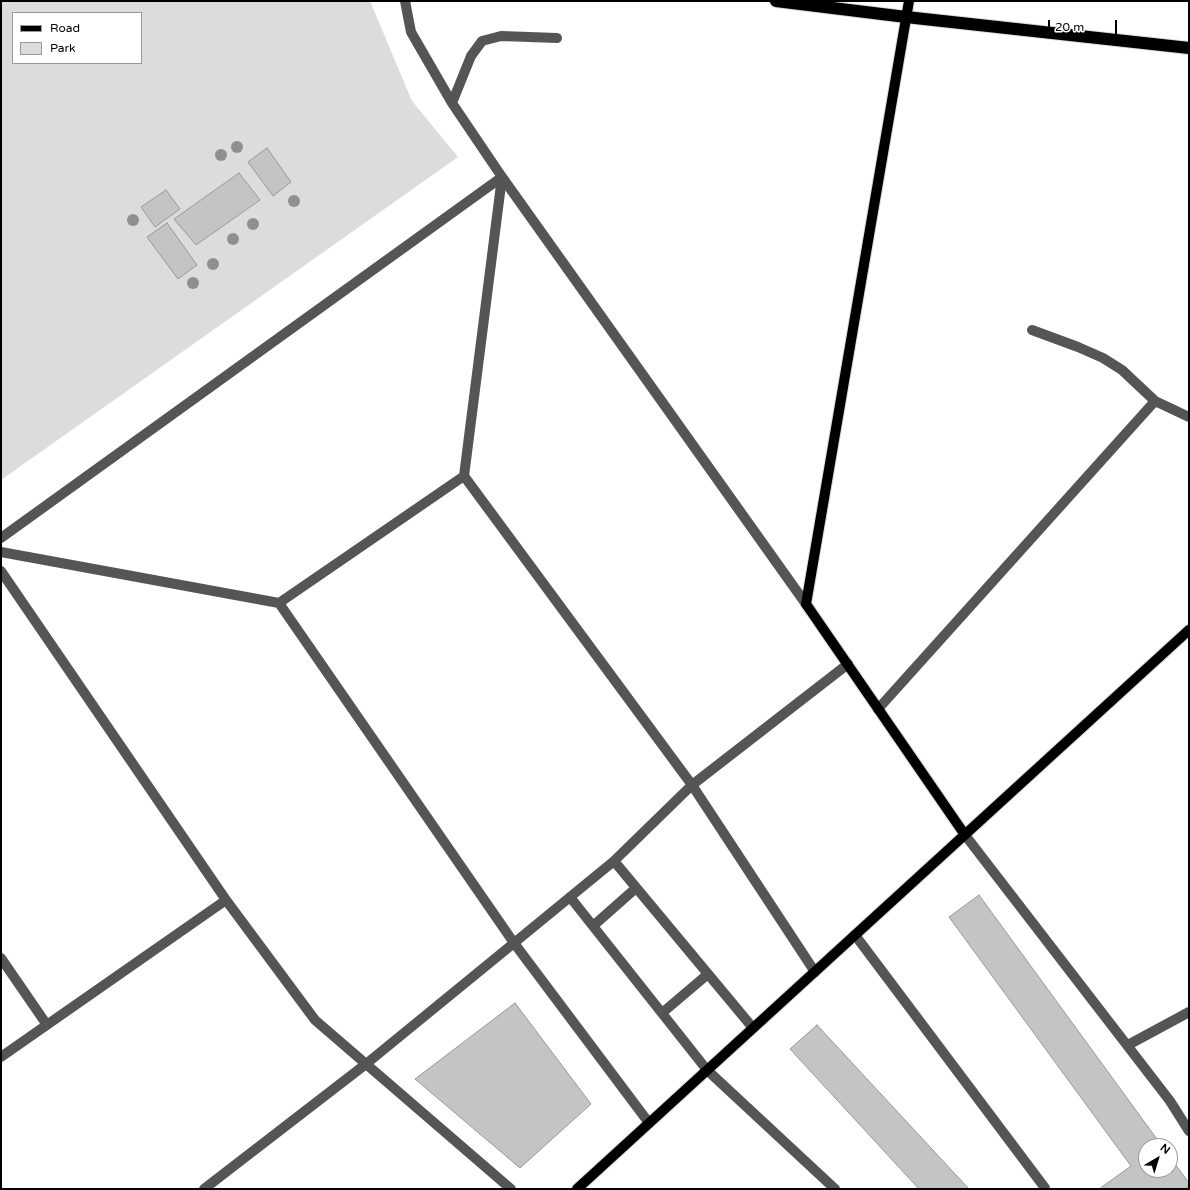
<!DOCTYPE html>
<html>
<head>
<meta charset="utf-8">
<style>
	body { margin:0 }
	#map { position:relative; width:1190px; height:1190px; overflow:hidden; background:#fff; font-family:"Varela Round",sans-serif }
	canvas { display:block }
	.frame { position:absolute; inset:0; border:2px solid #000; pointer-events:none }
	.legend { position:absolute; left:12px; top:12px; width:130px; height:52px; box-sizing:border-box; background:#fff; border:1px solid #999; margin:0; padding:5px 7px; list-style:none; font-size:12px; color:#000 }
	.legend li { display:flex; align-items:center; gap:8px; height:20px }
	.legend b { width:20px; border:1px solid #999 }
	.north { position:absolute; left:1138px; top:1138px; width:40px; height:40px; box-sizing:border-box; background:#fff; border:1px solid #999; border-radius:50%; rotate:38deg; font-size:11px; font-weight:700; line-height:16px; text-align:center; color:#000 }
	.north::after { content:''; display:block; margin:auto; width:14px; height:18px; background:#000; clip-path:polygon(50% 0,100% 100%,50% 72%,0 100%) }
	.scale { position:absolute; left:1048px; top:20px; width:69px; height:18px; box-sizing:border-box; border:2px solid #000; border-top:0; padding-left:5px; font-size:12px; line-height:14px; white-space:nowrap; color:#000; -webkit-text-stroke:3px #fff; paint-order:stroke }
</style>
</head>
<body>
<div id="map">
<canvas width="1190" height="1190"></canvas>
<div class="frame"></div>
<ul class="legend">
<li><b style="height:5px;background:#000"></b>Road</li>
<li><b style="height:11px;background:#dcdcdc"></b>Park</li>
</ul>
<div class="north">N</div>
<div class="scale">20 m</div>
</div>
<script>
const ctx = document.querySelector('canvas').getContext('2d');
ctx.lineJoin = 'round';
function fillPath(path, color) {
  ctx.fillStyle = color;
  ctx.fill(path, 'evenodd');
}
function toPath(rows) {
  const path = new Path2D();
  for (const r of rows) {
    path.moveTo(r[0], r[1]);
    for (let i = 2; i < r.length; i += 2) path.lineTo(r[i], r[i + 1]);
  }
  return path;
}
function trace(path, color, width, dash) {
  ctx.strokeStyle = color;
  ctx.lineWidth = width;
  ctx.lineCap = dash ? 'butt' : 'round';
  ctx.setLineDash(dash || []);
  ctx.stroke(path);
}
fillPath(toPath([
	[1,1,370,1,412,101,458,157,1,480],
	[13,13,141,13,141,63,13,63]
]), '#dcdcdc');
const building = toPath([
	[267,148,291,182,273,196,248,162,267,148],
	[239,173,260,200,196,245,174,219,239,173],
	[166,190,180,209,155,227,141,207,166,190],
	[167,223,197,265,178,279,147,237,167,223],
	[979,895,1162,1146,1146,1146,1146,1170,1170,1170,1170,1157,1189,1183,1189,1186,1185,1189,1099,1189,1131,1166,949,917,979,895],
	[515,1003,591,1104,520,1168,415,1079,515,1003],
	[817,1025,969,1189,919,1189,790,1049,817,1025]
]);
fillPath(building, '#c4c4c4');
trace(building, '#999', 1);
const major = toPath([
	[909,1,806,604,965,835],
	[577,1189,1189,630]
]);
const highway = toPath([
	[776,1,906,17,1189,48]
]);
trace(major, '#dbdbdb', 12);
trace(highway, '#dbdbdb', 14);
trace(toPath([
	[405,1,411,32,452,103,502,177,806,604],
	[452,103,471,56,482,41,501,36,557,38],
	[502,177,464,476,692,785,815,972],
	[1032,330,1078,347,1103,358,1122,370,1155,401,1189,417],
	[1,538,502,177],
	[1,552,279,603,514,943,649,1123],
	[1,571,226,900,315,1020,511,1189],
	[279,603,464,476],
	[878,709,1155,401],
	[965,835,1170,1101,1189,1131],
	[614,861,753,1028],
	[570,897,707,1070,835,1189],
	[593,926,636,888],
	[855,935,1045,1188],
	[1,958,47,1025],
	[662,1013,708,974],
	[1128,1045,1189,1012],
	[1,1057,226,900],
	[204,1189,366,1064,514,943,614,861,692,785,848,664]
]), '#555', 10);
trace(major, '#000', 10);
trace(highway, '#000', 12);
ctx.fillStyle = '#8f8f8f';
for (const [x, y] of [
	[237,147],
	[221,155],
	[294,201],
	[133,220],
	[253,224],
	[233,239],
	[213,264],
	[193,283]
]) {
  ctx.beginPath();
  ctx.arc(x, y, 6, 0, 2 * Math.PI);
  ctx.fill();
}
</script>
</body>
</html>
